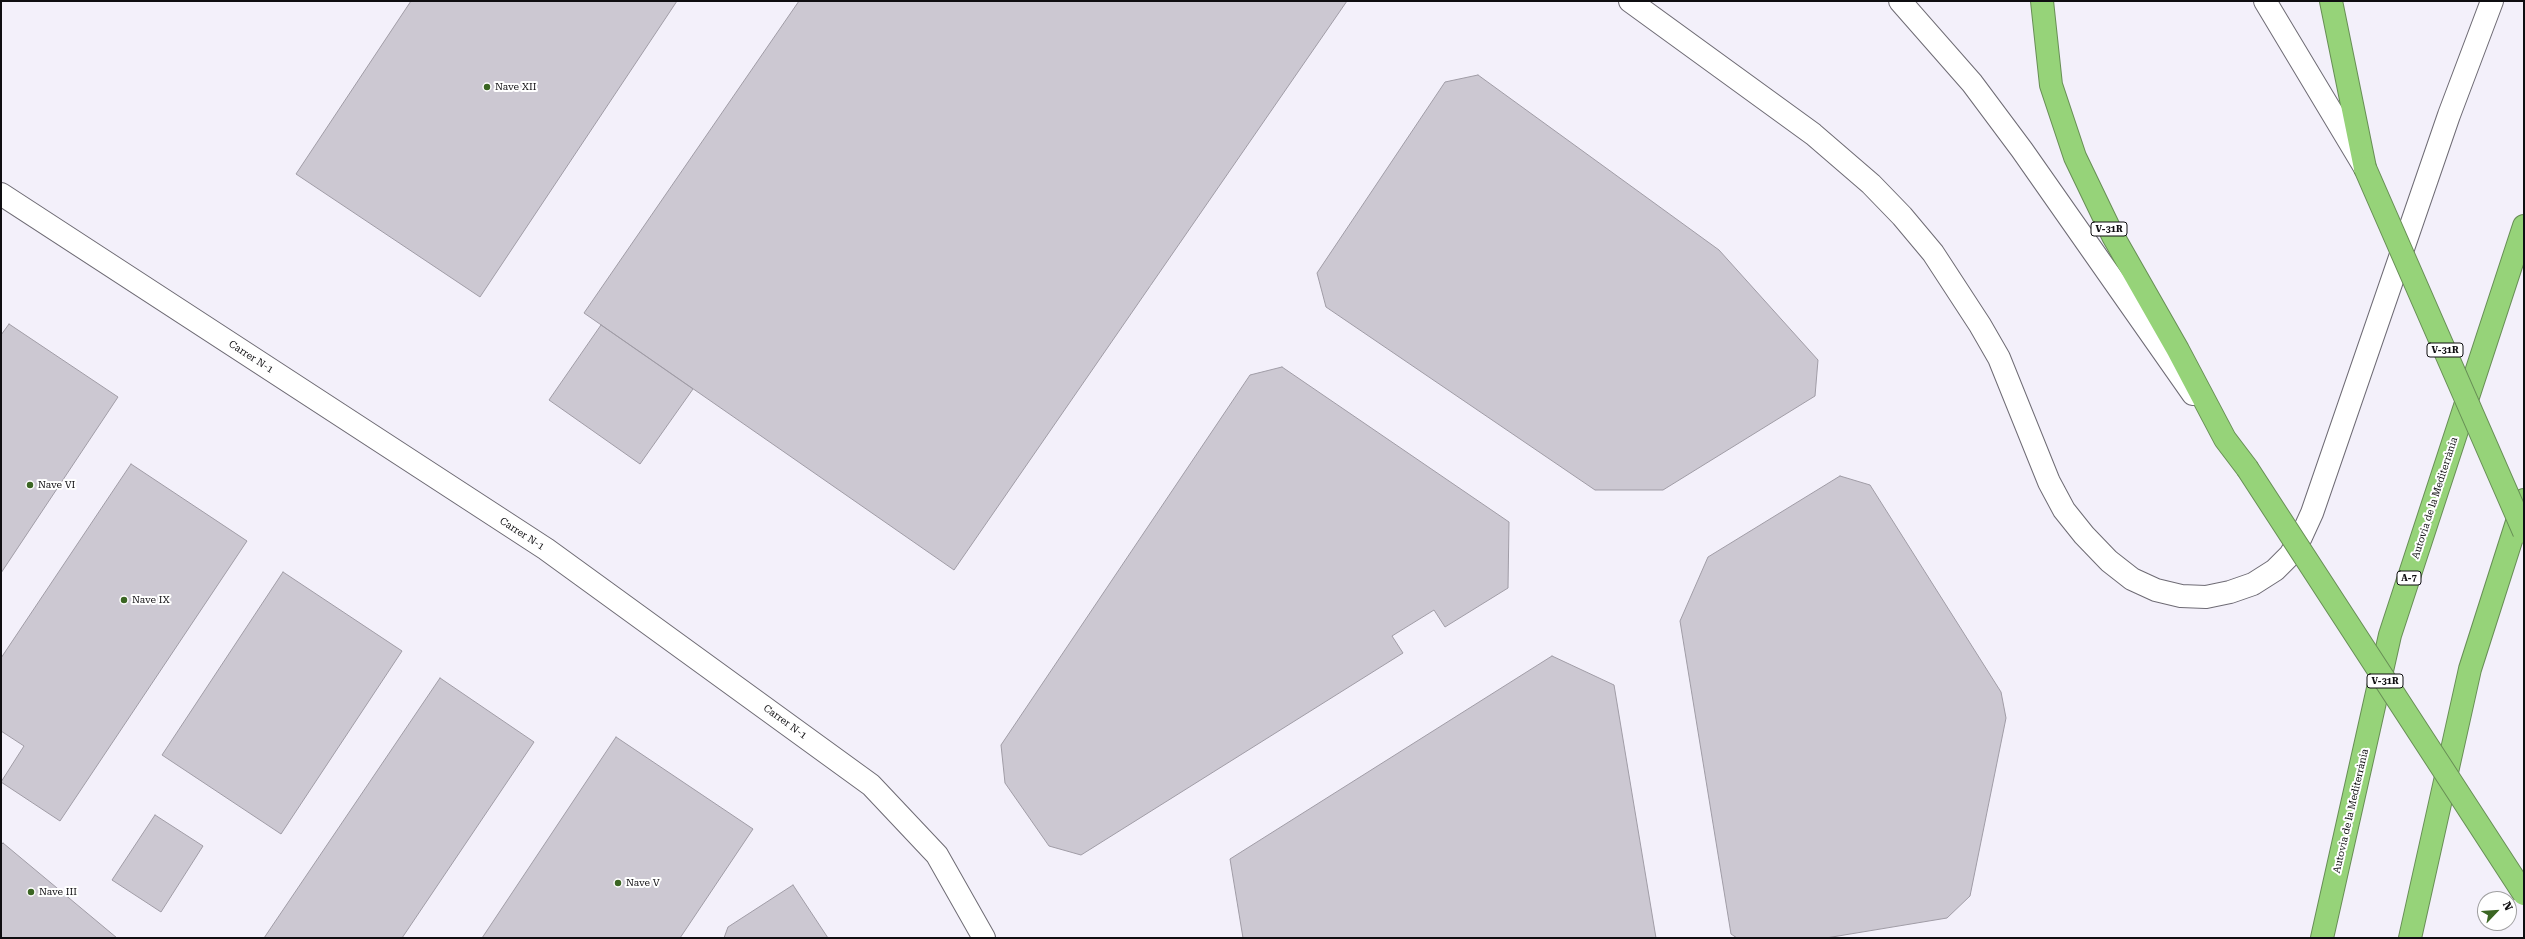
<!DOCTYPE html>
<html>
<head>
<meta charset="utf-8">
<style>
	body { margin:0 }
	#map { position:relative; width:2525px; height:939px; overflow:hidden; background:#f3f0fa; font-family:"Roboto Serif",serif }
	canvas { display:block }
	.frame { position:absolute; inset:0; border:2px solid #0f0e11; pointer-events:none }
	.north { position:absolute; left:2477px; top:891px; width:40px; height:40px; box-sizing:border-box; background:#fff; border:1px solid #9f9fa0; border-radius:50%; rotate:65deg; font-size:11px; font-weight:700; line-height:16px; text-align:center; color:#0f0e11 }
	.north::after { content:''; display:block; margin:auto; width:14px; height:18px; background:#3b6623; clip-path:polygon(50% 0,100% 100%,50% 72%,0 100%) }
</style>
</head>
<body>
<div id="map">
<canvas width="2525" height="939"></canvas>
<div class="frame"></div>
<div class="north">N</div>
</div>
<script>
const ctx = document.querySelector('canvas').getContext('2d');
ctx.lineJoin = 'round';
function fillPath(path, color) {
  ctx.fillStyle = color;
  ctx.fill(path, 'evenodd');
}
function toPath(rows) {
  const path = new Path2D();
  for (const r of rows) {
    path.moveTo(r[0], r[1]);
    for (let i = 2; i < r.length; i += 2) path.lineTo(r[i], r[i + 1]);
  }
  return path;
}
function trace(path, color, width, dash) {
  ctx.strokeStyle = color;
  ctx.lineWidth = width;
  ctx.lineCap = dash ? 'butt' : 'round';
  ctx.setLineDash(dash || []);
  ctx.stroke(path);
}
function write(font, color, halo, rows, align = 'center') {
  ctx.font = font + ' "Roboto Serif",serif';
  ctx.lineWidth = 4;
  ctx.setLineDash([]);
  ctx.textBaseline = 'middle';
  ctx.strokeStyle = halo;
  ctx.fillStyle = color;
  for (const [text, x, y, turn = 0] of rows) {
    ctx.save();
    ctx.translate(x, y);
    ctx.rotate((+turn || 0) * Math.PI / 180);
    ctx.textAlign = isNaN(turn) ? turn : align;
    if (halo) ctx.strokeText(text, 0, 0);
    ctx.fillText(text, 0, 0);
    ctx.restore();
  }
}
const building = toPath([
	[411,1,677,1,480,297,296,174,411,1],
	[799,1,1347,1,954,570,584,313,799,1],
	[1478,75,1719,250,1818,360,1815,396,1663,490,1595,490,1326,307,1317,273,1445,82,1478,75],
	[9,324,118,397,1,573,1,335,9,324],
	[601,325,693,389,640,464,549,400,601,325],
	[1282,367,1509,522,1508,588,1445,627,1434,610,1392,636,1403,653,1081,855,1049,846,1005,783,1001,745,1250,375,1282,367],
	[131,464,247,541,60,821,1,782,24,746,1,731,1,658,131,464],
	[1840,476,1870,485,2001,692,2006,718,1970,896,1947,918,1826,938,1737,938,1731,934,1680,621,1708,557,1840,476],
	[283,572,402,651,281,834,162,755,283,572],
	[1552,656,1614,685,1656,938,1243,938,1230,859,1552,656],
	[440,678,534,742,402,938,264,938,440,678],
	[616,737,753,829,680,938,482,938,616,737],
	[155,815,203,846,161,912,112,880,155,815],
	[3,843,117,938,1,938,1,845,3,843],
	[793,885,828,938,724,938,728,927,793,885]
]);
fillPath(building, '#ccc8d2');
trace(building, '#a09ca6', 1);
const minor = toPath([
	[1630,1,1813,134,1871,184,1902,216,1933,253,1980,325,1999,358,2049,482,2064,510,2084,535,2109,561,2132,579,2156,590,2181,596,2206,597,2230,592,2253,584,2275,570,2290,555,2301,537,2312,513,2449,115,2492,1],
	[1900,1,1972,83,2022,150,2193,394],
	[2265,1,2364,166],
	[1,194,546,549,871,785,937,855,984,938]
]);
const highway = toPath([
	[2042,1,2051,85,2075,157,2113,236,2178,350,2225,439,2247,468],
	[2331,1,2365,168],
	[2322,938,2390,635,2524,226],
	[2410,938,2470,669,2524,500]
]);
trace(minor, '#6e6b74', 24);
trace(highway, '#678e55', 24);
trace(minor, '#fff', 22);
trace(highway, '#96d379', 22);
const highwayBridge = toPath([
	[2365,168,2524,532],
	[2247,468,2524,894]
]);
trace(highwayBridge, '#678e55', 24, []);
trace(highwayBridge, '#96d379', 22);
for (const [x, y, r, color] of [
	[487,87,4,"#3b6623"],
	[30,485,4,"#3b6623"],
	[124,600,4,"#3b6623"],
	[618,883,4,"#3b6623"],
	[31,892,4,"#3b6623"]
]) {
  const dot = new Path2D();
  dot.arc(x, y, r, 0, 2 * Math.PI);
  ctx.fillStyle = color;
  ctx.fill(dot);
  trace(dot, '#fff', 1.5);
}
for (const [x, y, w] of [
	[2109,229,36],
	[2445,350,36],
	[2409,578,24],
	[2385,681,36]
]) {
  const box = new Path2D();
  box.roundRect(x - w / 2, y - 7, w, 14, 3);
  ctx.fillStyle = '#fff';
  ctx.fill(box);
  trace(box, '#0f0e11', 1);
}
write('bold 9px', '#0f0e11', null, [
	["V-31R",2109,229],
	["V-31R",2445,350],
	["A-7",2409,578],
	["V-31R",2385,681]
]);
write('10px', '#0f0e11', '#fff', [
	["Nave XII",495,87],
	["Nave VI",38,485],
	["Nave IX",132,600],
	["Nave V",626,883],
	["Nave III",39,892]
], 'left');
write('10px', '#0f0e11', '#fff', [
	["Carrer N-1",251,357,33],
	["Autovia de la Mediterrània",2435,498,-72],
	["Carrer N-1",522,534,33],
	["Carrer N-1",785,722,36],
	["Autovia de la Mediterrània",2351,811,-77]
]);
</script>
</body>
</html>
